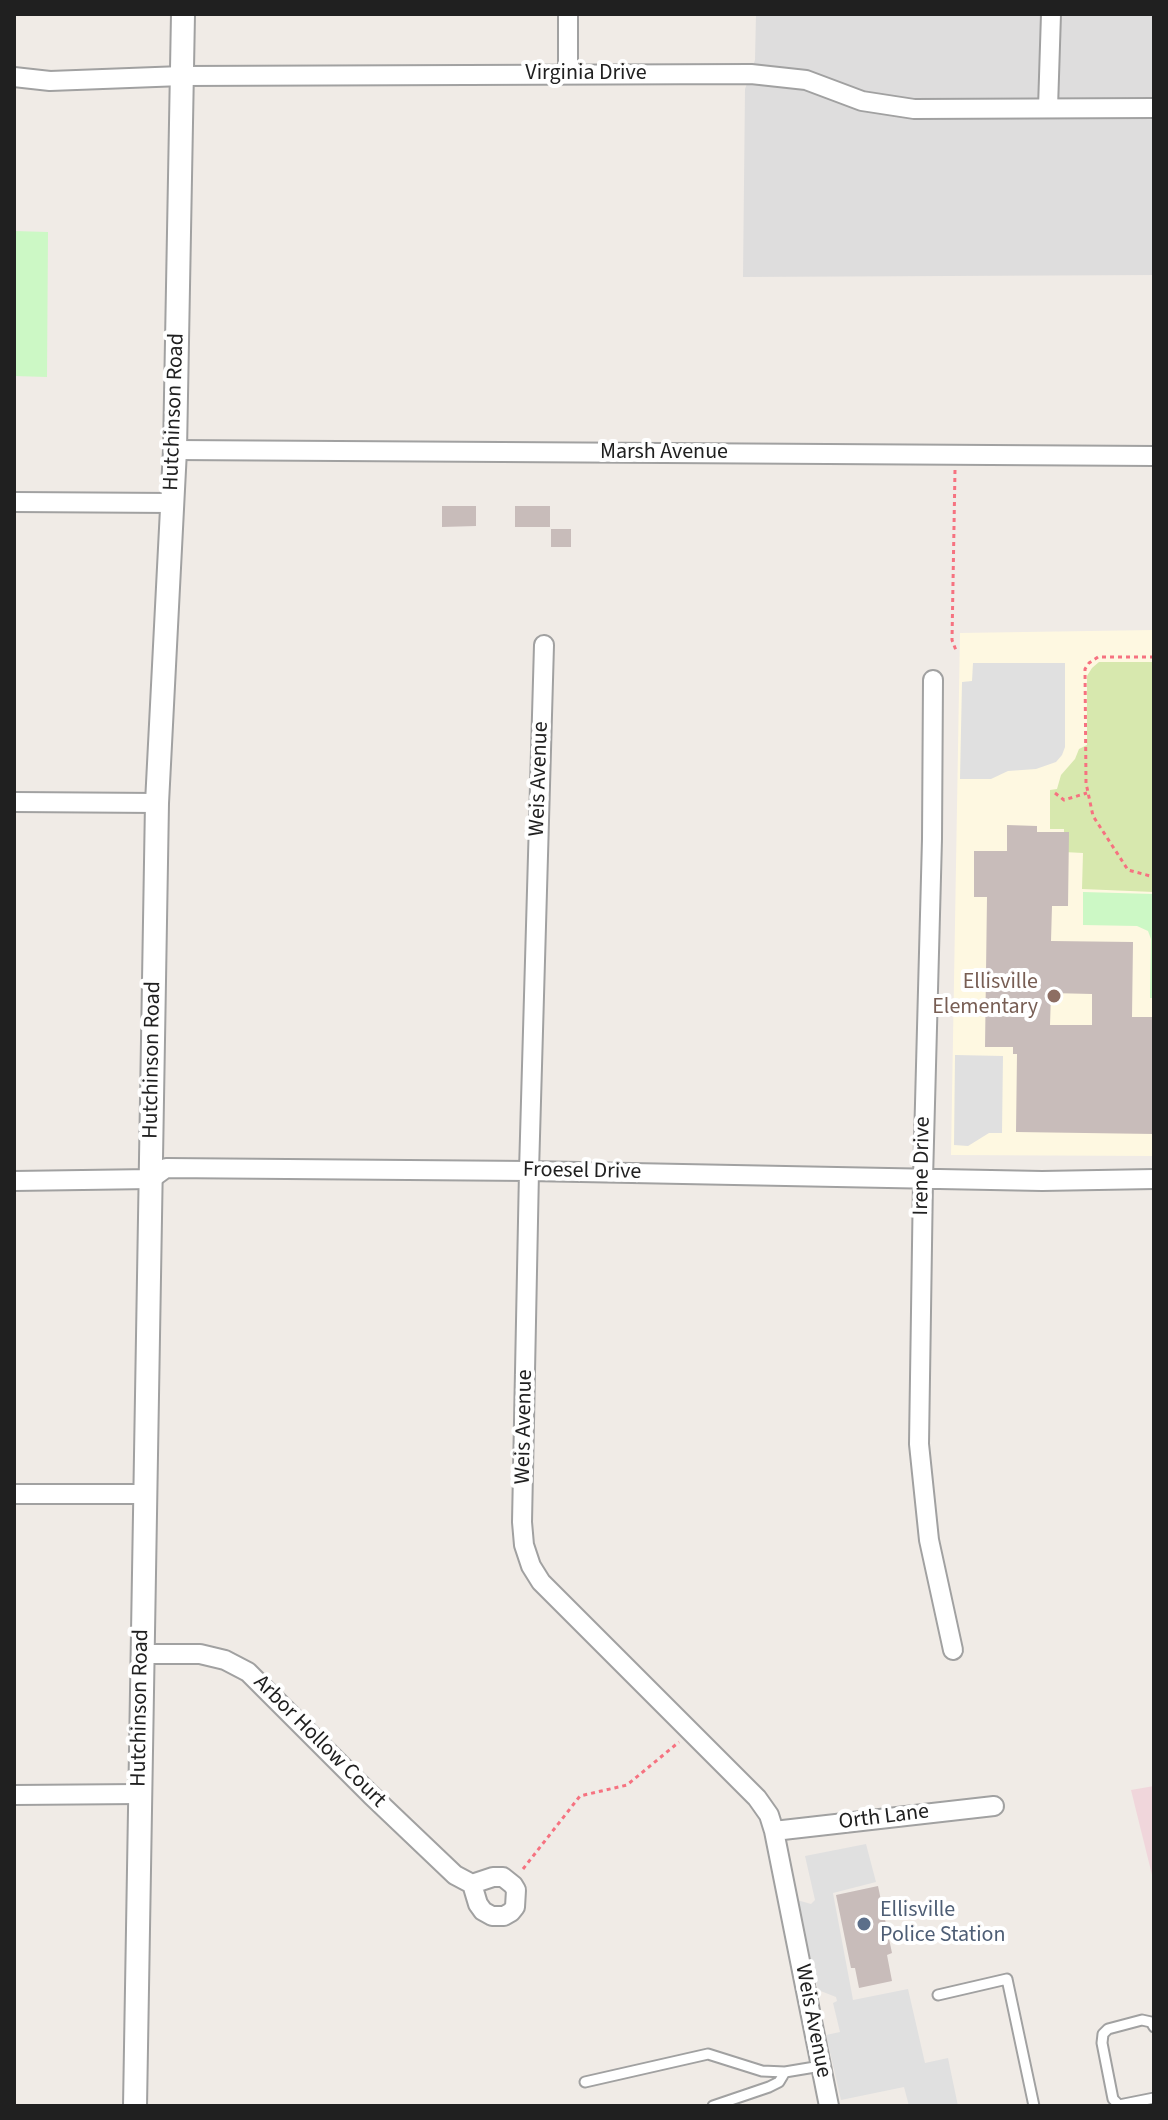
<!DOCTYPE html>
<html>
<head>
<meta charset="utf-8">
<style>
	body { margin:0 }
	#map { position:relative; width:1168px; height:2120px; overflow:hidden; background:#f0ebe6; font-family:"Source Sans 3",sans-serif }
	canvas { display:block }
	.frame { position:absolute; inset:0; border:16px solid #202020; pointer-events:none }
</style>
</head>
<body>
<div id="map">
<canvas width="1168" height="2120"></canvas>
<div class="frame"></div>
</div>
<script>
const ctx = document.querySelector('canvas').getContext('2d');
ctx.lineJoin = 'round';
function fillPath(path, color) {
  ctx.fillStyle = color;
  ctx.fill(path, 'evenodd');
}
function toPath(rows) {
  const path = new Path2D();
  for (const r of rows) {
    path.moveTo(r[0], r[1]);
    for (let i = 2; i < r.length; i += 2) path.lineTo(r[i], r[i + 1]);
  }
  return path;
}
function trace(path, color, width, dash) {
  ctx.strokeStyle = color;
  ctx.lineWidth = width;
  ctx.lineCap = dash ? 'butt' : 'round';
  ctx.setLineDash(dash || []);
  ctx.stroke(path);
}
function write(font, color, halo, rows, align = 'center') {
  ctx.font = font + ' "Source Sans 3",sans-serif';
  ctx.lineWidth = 8;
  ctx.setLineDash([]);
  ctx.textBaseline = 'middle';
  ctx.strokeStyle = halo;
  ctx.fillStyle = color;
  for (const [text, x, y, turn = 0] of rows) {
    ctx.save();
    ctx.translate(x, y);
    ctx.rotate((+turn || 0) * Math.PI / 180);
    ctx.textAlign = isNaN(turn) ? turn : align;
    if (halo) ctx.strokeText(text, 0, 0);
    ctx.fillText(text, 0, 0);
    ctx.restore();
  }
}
fillPath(toPath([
	[756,14,1154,14,1154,275,743,277,745,89,755,60]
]), '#dedddd');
fillPath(toPath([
	[1154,1786,1154,1883,1131,1790]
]), '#f0d6db');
fillPath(toPath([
	[1154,630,1154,1156,951,1155,960,633]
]), '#fef8e1');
fillPath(toPath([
	[1099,662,1154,662,1154,892,1082,889,1083,853,1064,852,1064,829,1050,829,1050,790,1057,789,1061,775,1075,759,1079,749,1087,745,1087,676,1092,668]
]), '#d7e8ae');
fillPath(toPath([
	[14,231,48,232,47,377,14,376],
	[1083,892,1154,894,1154,998,1150,998,1151,939,1148,931,1137,926,1083,925]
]), '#ccf8c5');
fillPath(toPath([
	[973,663,1065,663,1065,747,1062,755,1056,762,1036,769,1008,771,991,779,960,779,962,682,972,681],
	[955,1055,1003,1056,1002,1133,989,1133,968,1146,954,1145],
	[866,1844,876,1882,833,1893,853,2000,908,1989,925,2063,948,2058,958,2106,909,2106,904,2087,841,2100,826,2035,840,2032,833,2003,837,2001,836,1997,818,1990,797,1900,811,1904,815,1900,805,1856]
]), '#e0e0e0');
fillPath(toPath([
	[442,506,476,506,476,526,442,527],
	[515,506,550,506,550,527,515,527],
	[551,529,571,529,571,547,551,547],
	[1007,825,1037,826,1037,832,1069,832,1068,906,1052,906,1051,941,1133,942,1132,1017,1154,1017,1154,1134,1016,1132,1017,1054,1013,1054,1013,1047,985,1047,987,897,974,897,974,851,1007,851],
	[1051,993,1092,994,1092,1025,1050,1025],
	[878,1886,892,1953,887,1955,892,1981,859,1988,855,1968,851,1968,836,1895]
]), '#c8bcba');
const service = toPath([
	[938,1995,1007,1979,1034,2106],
	[1154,2027,1151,2022,1142,2020,1108,2029,1103,2034,1102,2043,1113,2099,1119,2105,1154,2098],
	[585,2082,708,2054,762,2071,785,2072,821,2066],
	[713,2106,769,2087,779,2082,785,2072]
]);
const minor = toPath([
	[568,74,568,14],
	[14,77,50,81,182,76,751,74,806,80,862,101,914,109,1154,108],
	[1048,108,1051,14],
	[175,450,1154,456],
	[14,502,172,503],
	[544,645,529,1171,522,1522,524,1545,531,1566,541,1582,757,1798,769,1815,774,1831,829,2106],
	[933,680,932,839,923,1179,919,1444,929,1540,953,1650],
	[14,802,157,803],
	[14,1181,151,1179,166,1168,529,1171,1042,1181,1154,1179],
	[14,1494,146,1494],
	[141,1654,200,1654,225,1660,248,1672,371,1795,455,1875,472,1884,493,1877,503,1877,513,1885,516,1890,515,1907,511,1912,504,1916,492,1916,483,1911,478,1904,472,1884],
	[14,1795,139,1794],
	[774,1831,994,1806]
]);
const tertiary = toPath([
	[135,2106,157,803,175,450,183,14]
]);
trace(service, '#a1a1a1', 13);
trace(minor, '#a1a1a1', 22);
trace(tertiary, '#a1a1a1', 26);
trace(toPath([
	[955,470,952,640,957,653],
	[1154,657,1098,657,1089,663,1085,669,1086,783,1093,816,1128,870,1154,877],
	[1055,793,1064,800,1087,793],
	[523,1869,580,1796,627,1785,679,1742]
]), '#f67280', 3, [4, 4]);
trace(service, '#fff', 9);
trace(minor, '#fff', 18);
trace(tertiary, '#fff', 22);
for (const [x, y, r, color] of [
	[1054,996,8,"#8d6e63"],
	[864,1924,8,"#5c6f8a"]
]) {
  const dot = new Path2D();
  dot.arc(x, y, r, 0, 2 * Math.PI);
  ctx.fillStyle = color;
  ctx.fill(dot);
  trace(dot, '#fff', 3);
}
write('22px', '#202020', '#fff', [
	["Virginia Drive",586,74],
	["Hutchinson Road",175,412,-88],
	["Marsh Avenue",664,453],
	["Weis Avenue",540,779,-88],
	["Hutchinson Road",153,1060,-89],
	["Irene Drive",923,1166,-89],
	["Froesel Drive",582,1172,1],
	["Weis Avenue",525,1427,-89],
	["Hutchinson Road",141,1708,-89],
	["Arbor Hollow Court",319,1742,45],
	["Orth Lane",884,1818,-7],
	["Weis Avenue",812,2021,79]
]);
write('22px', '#785e54', '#fff', [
	["Ellisville",1038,983],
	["Elementary",1038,1008]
], 'right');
write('22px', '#4e5e75', '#fff', [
	["Ellisville",880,1911],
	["Police Station",880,1936]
], 'left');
</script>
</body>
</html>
